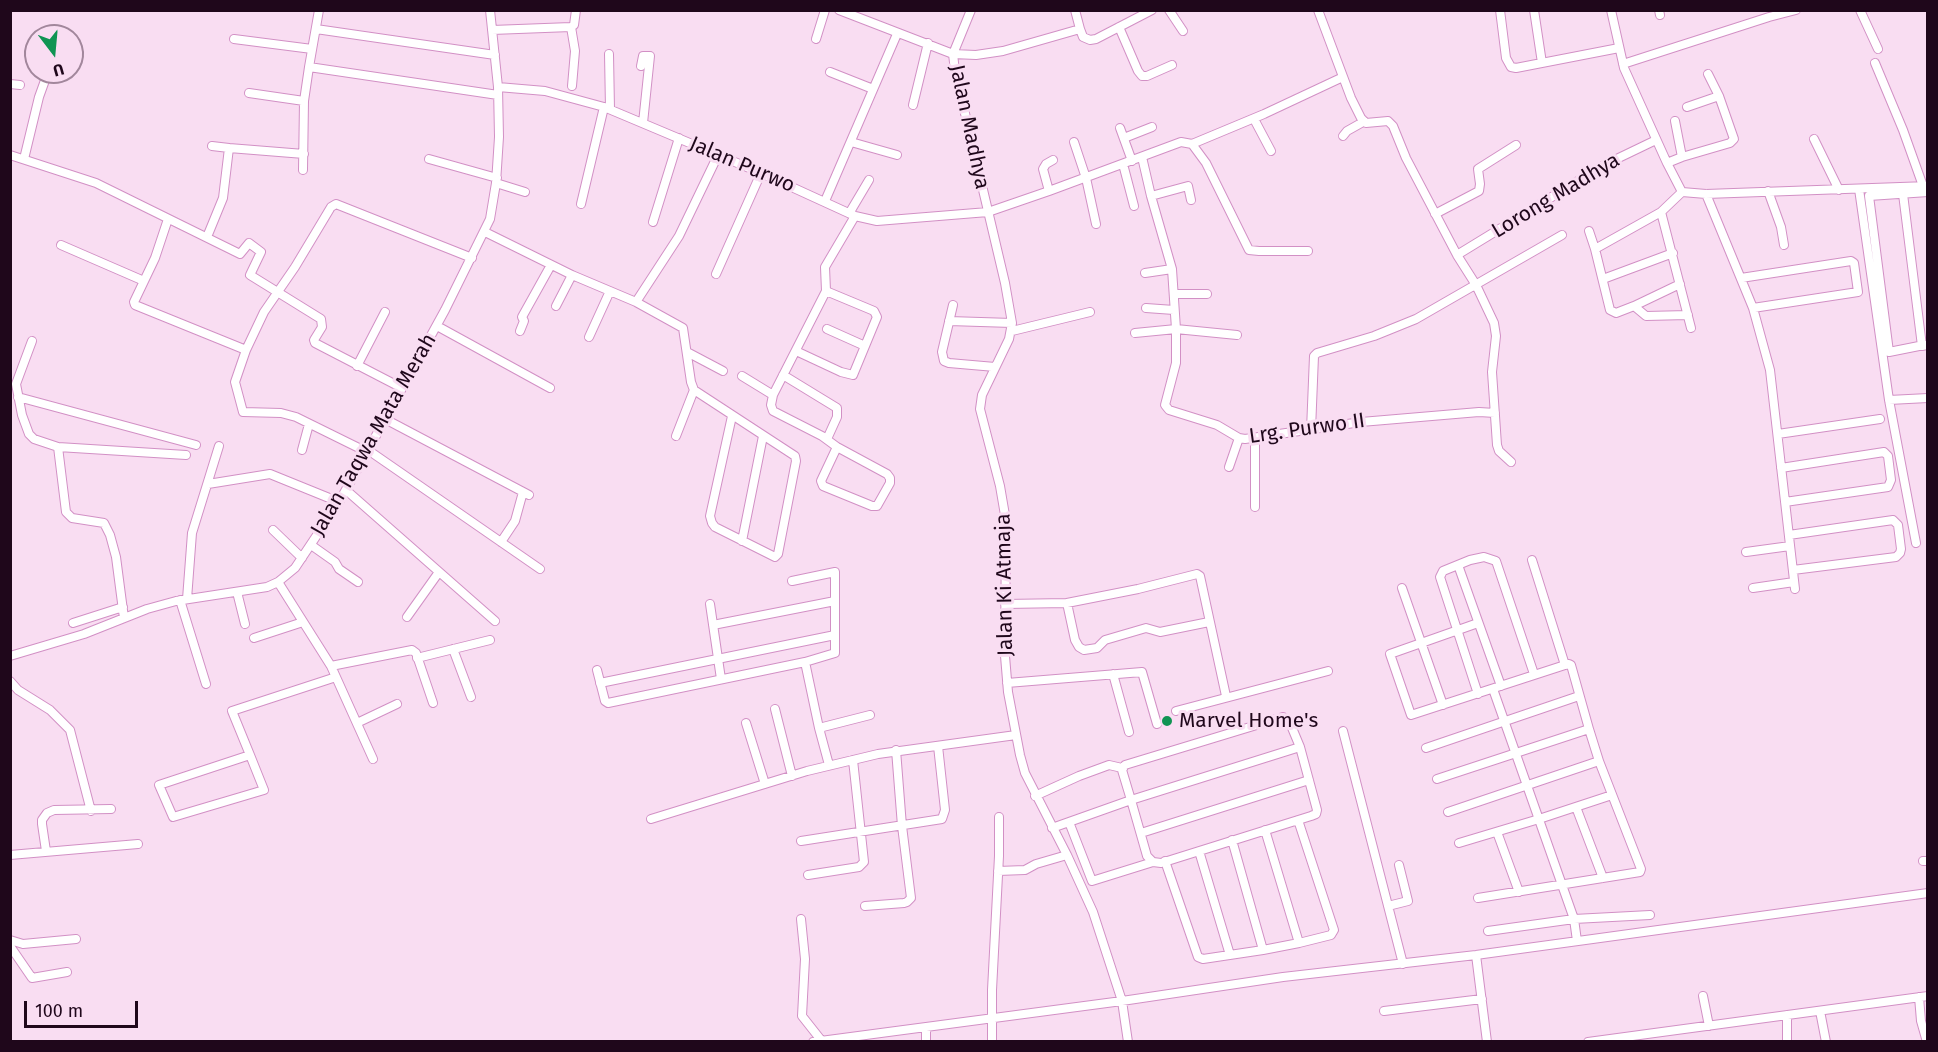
<!DOCTYPE html>
<html>
<head>
<meta charset="utf-8">
<style>
	body { margin:0 }
	#map { position:relative; width:1938px; height:1052px; overflow:hidden; background:#f9ddf2; font-family:"Fira Sans",sans-serif }
	canvas { display:block }
	.frame { position:absolute; inset:0; border:12px solid #1f071b; pointer-events:none }
	.north { position:absolute; left:24px; top:24px; width:60px; height:60px; box-sizing:border-box; background:#f9ddf2; border:2px solid #a2879c; border-radius:50%; rotate:164deg; font-size:16px; font-weight:700; line-height:24px; text-align:center; color:#1f071b }
	.north::after { content:''; display:block; margin:auto; width:21px; height:27px; background:#109453; clip-path:polygon(50% 0,100% 100%,50% 72%,0 100%) }
	.scale { position:absolute; left:24px; top:1001px; width:114px; height:27px; box-sizing:border-box; border:3px solid #1f071b; border-top:0; padding-left:8px; font-size:18px; line-height:21px; white-space:nowrap; color:#1f071b; -webkit-text-stroke:4px #f9ddf2; paint-order:stroke }
</style>
</head>
<body>
<div id="map">
<canvas width="1938" height="1052"></canvas>
<div class="frame"></div>
<div class="north">U</div>
<div class="scale">100 m</div>
</div>
<script>
const ctx = document.querySelector('canvas').getContext('2d');
ctx.lineJoin = 'round';
function toPath(rows) {
  const path = new Path2D();
  for (const r of rows) {
    path.moveTo(r[0], r[1]);
    for (let i = 2; i < r.length; i += 2) path.lineTo(r[i], r[i + 1]);
  }
  return path;
}
function trace(path, color, width, dash) {
  ctx.strokeStyle = color;
  ctx.lineWidth = width;
  ctx.lineCap = dash ? 'butt' : 'round';
  ctx.setLineDash(dash || []);
  ctx.stroke(path);
}
function write(font, color, halo, rows, align = 'center') {
  ctx.font = font + ' "Fira Sans",sans-serif';
  ctx.lineWidth = 6;
  ctx.setLineDash([]);
  ctx.textBaseline = 'middle';
  ctx.strokeStyle = halo;
  ctx.fillStyle = color;
  for (const [text, x, y, turn = 0] of rows) {
    ctx.save();
    ctx.translate(x, y);
    ctx.rotate((+turn || 0) * Math.PI / 180);
    ctx.textAlign = isNaN(turn) ? turn : align;
    if (halo) ctx.strokeText(text, 0, 0);
    ctx.fillText(text, 0, 0);
    ctx.restore();
  }
}
const minor = toPath([
	[839,10,953,54,976,55,1003,51,1080,29,1083,37,1090,40,1096,39,1152,10],
	[971,10,953,54,955,71,1005,283,1012,323,1009,339,982,395,980,409,1000,486,1006,521,1005,656,1008,692,1020,755,1025,773,1067,855,1093,912,1122,1001,1128,1042],
	[1075,10,1080,29],
	[1169,10,1183,31],
	[1318,10,1351,98,1361,118,1366,123,1388,121,1393,126,1406,158,1457,255,1476,285,1494,323,1496,336,1492,372,1497,445,1499,451,1511,462],
	[1500,10,1506,58,1511,67,1516,68,1619,48],
	[1534,10,1542,63],
	[1611,10,1624,68,1667,163,1682,192,1706,194,1928,186],
	[1659,10,1660,15],
	[1860,10,1878,49],
	[571,27,575,51,572,86],
	[1119,27,1138,71,1142,76,1147,76,1172,65],
	[316,29,495,55],
	[492,30,571,27,574,25,576,10],
	[234,39,312,49],
	[816,39,825,10],
	[609,54,610,109],
	[1875,63,1903,130,1923,186],
	[1623,64,1769,17,1796,10],
	[641,66,643,56,650,56,643,123],
	[309,67,498,95],
	[830,72,873,89],
	[10,84,20,85],
	[498,87,545,91,604,107,761,173,855,216,877,221,988,212,1049,191,1181,142,1192,144],
	[249,93,304,101],
	[913,105,928,43],
	[1687,107,1719,96],
	[1254,119,1271,151],
	[1675,121,1682,157],
	[1120,128,1132,161],
	[1343,136,1347,131,1363,122],
	[1124,138,1152,127],
	[1814,139,1839,190],
	[851,142,897,155],
	[1074,142,1086,178,1096,224],
	[1192,144,1206,163,1249,250,1259,251,1308,251],
	[1192,144,1264,114,1343,77],
	[212,146,229,148],
	[10,155,96,183,240,254,249,243,261,252,250,275,321,319,322,327,314,340,315,343,402,388],
	[1142,157,1151,196,1172,269,1176,329,1176,363,1165,405,1169,410,1217,425,1239,438,1245,439,1361,422,1479,412,1495,413],
	[24,159,39,97,48,72],
	[429,159,497,178],
	[1667,163,1682,157,1730,143,1734,139,1719,96,1708,74],
	[1123,164,1134,206],
	[303,170,304,101,309,67,319,10],
	[496,183,525,192],
	[1859,189,1889,400,1916,543],
	[1049,191,1043,169,1046,164,1053,160],
	[1768,191,1781,227,1784,245],
	[1682,192,1661,212,1691,328],
	[1706,194,1753,308,1770,370,1795,589],
	[1903,194,1922,346,1927,345],
	[1151,196,1188,186,1191,200],
	[825,201,897,34],
	[581,204,604,107],
	[850,212,869,180],
	[1661,212,1595,249,1610,310,1616,313,1634,306,1646,316,1688,315],
	[1435,214,1479,191,1480,184,1478,169,1516,145],
	[168,219,155,258,134,302,135,305,246,350],
	[653,222,679,138],
	[1589,231,1595,249],
	[485,232,572,275,636,302,683,328,691,382,694,390,795,456,796,461,778,554,775,557,715,527,712,523,710,516,732,416],
	[207,237,223,198,229,148,304,154],
	[61,245,144,281],
	[1457,255,1604,165,1656,140],
	[1145,273,1172,269],
	[716,274,761,173],
	[1741,278,1851,261,1854,263,1858,292,1753,308],
	[1603,279,1673,253],
	[1174,294,1207,294],
	[636,302,679,236,718,155],
	[953,305,942,352,944,361,949,363,995,367],
	[556,306,572,275],
	[1634,306,1680,284],
	[1146,308,1174,310],
	[949,321,1012,323],
	[437,326,550,388],
	[827,329,865,346],
	[520,331,524,321,522,317,551,265],
	[1012,331,1090,312],
	[1135,333,1176,329,1237,335],
	[589,337,610,291],
	[32,341,16,384,22,415,29,434,34,439,58,447,186,455],
	[1924,345,1889,352,1869,196,1928,192],
	[796,351,841,372,853,375,877,317,874,311,826,291],
	[687,352,723,371],
	[357,366,385,312],
	[783,375,837,408,837,417,827,439],
	[742,376,773,395],
	[18,397,196,445],
	[1889,400,1928,398],
	[385,419,529,495],
	[1311,430,1314,356,1317,353,1374,336,1416,319,1562,235],
	[1778,434,1880,419],
	[676,436,694,390],
	[58,447,66,512,72,518,104,523,110,535,116,557,124,618],
	[837,447,821,481,823,486,872,506,877,506,890,483,890,478,887,474,837,447,822,436,773,411,771,405,773,395,826,291,825,267,855,216],
	[302,450,309,424],
	[368,450,540,569],
	[367,452,296,417,281,413,243,412,235,382,246,350,264,312,295,267,331,207,336,204,472,258],
	[1229,467,1239,438],
	[1781,468,1884,452,1888,456,1891,480,1888,487,1785,502],
	[208,484,270,474,339,502],
	[346,490,495,621],
	[1255,507,1255,439],
	[273,530,302,558],
	[1789,535,1893,520,1898,525,1901,549,1900,553,1896,557,1793,570],
	[742,541,763,436],
	[501,542,515,521,523,492],
	[311,545,335,562,339,569,358,582],
	[1746,552,1790,546],
	[1458,565,1501,686],
	[792,581,835,572,835,653,805,662,819,728],
	[278,582,331,666,412,650,416,653,433,703],
	[1402,588,1443,705],
	[1753,588,1794,582],
	[237,592,245,624],
	[187,599,192,533,219,446],
	[180,600,206,684],
	[1067,603,1075,640,1079,647,1084,650,1097,648,1105,640,1146,628,1160,632,1209,622],
	[710,604,721,679],
	[1005,604,1067,603,1138,589,1197,574,1200,576,1226,696],
	[407,617,439,572],
	[73,623,123,607],
	[1478,623,1390,654,1411,715,1565,665,1532,560],
	[713,625,835,601],
	[254,638,303,622],
	[453,649,471,697],
	[10,656,84,634,147,609,176,601,267,587,278,582,295,568,339,502,367,452,445,310,490,219,496,183,499,137,498,87,490,10],
	[417,658,490,640],
	[331,666,373,759],
	[597,670,605,701,608,703,805,662],
	[1113,674,1129,732],
	[10,681,18,690,50,710,70,730,91,811],
	[600,683,835,635],
	[1007,683,1142,672,1157,724],
	[1493,689,1574,919,1577,941],
	[1478,694,1440,577,1443,571,1470,560,1484,557,1496,561,1534,674],
	[775,709,792,776],
	[1176,711,1328,671],
	[357,723,397,704],
	[746,723,765,784],
	[1343,731,1403,964],
	[1426,748,1579,696],
	[250,755,159,785,173,817,264,790,250,755,232,711,336,677],
	[829,765,819,728,870,715],
	[1437,779,1589,729,1571,665,1569,664,1565,665],
	[1035,796,1079,776,1109,765,1122,768],
	[1576,807,1603,878],
	[1448,812,1599,761,1589,729],
	[651,819,807,771,878,754,1016,735],
	[1298,820,1334,930,1331,935,1299,943],
	[1069,822,1092,881,1153,862],
	[1052,828,1131,800,1300,747,1317,810,1316,814,1311,816,1161,863,1153,862,1147,856,1131,800,1122,770,1125,765,1283,717,1287,719,1290,723,1300,747],
	[1497,832,1519,892],
	[1141,833,1309,780],
	[1232,840,1263,950,1299,943,1265,830],
	[801,841,942,819,945,810,938,746],
	[1459,843,1539,819,1612,795],
	[46,851,42,824,42,820,47,813,54,810,111,809],
	[1199,851,1230,955],
	[10,855,138,844],
	[1165,861,1198,957,1203,959,1263,950],
	[1923,861,1928,861],
	[998,871,1025,870,1036,864,1067,855],
	[808,875,859,867,864,862,853,760],
	[1478,898,1640,872,1641,869,1599,761],
	[865,906,904,903,907,902,911,898,902,826,896,750],
	[1388,906,1408,901,1399,865],
	[801,919,805,959,802,1016,821,1040],
	[1488,931,1574,919,1650,915],
	[10,940,23,944,76,939],
	[10,946,32,978,67,972],
	[1476,955,1487,1042],
	[1703,996,1709,1026],
	[1919,997,1921,1021,1927,1042],
	[1384,1011,1482,999],
	[1820,1011,1826,1042],
	[1787,1015,1787,1042],
	[926,1027,926,1042],
	[813,1042,1122,1001,1283,977,1476,955,1928,893],
	[992,1042,992,990,999,856,999,817],
	[1588,1042,1928,996]
]);
trace(minor, '#d290c5', 10);
trace(minor, '#fff', 8);
for (const [x, y, r, color] of [
	[1167,721,6,"#109453"]
]) {
  const dot = new Path2D();
  dot.arc(x, y, r, 0, 2 * Math.PI);
  ctx.fillStyle = color;
  ctx.fill(dot);
  trace(dot, '#f9ddf2', 2);
}
write('21px', '#1f071b', '#f9ddf2', [
	["Jalan Madhya",969,127,78],
	["Jalan Purwo",742,165,23],
	["Lorong Madhya",1556,196,-31],
	["Lrg. Purwo II",1307,429,-8],
	["Jalan Taqwa Mata Merah",374,435,-60],
	["Jalan Ki Atmaja",1005,585,-91]
]);
write('21px', '#1f071b', '#f9ddf2', [
	["Marvel Home's",1179,721]
], 'left');
</script>
</body>
</html>
